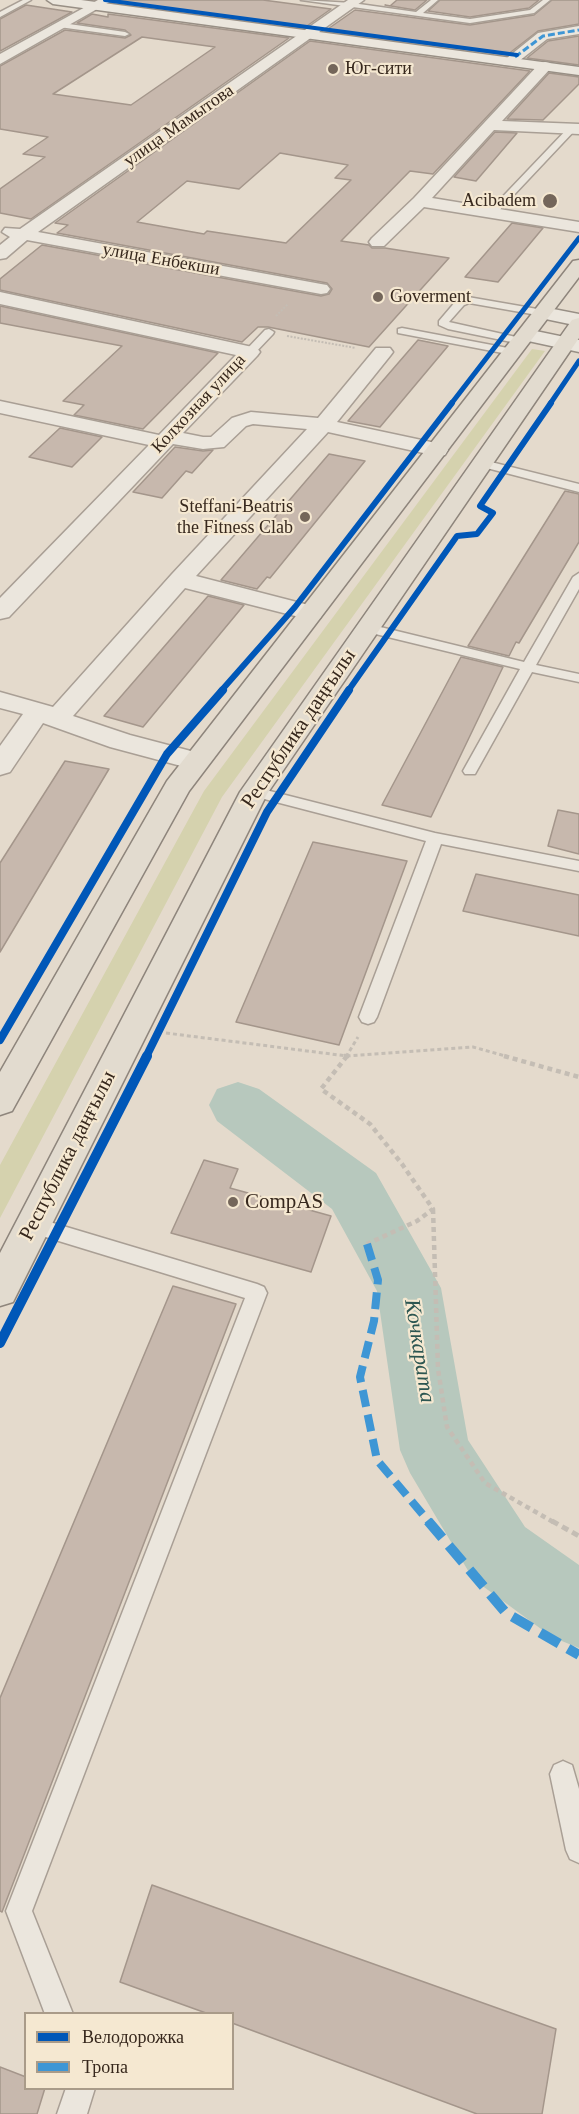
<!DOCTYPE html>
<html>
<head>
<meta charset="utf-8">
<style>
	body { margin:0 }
	#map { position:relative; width:579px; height:2114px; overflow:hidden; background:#e4dacc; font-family:"Times New Roman",serif }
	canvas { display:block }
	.legend { position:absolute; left:24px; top:2012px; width:210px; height:78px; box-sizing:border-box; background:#f5e8d1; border:2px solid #a99b89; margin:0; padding:8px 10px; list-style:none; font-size:18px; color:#37281d }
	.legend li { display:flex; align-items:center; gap:12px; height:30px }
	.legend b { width:30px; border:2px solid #a99b89 }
</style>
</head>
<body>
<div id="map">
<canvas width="579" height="2114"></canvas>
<ul class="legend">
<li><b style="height:8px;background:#0057b8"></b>Велодорожка</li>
<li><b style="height:8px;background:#3e96d5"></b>Тропа</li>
</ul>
</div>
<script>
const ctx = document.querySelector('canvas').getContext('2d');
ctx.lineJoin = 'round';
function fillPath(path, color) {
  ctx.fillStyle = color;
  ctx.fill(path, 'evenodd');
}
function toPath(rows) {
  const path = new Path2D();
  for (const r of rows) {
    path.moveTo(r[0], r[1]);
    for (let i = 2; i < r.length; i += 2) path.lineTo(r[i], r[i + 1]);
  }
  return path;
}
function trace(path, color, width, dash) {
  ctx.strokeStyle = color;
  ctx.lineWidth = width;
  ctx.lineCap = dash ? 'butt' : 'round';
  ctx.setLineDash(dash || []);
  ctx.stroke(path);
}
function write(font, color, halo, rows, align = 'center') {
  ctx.font = font + ' "Times New Roman",serif';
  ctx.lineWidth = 4.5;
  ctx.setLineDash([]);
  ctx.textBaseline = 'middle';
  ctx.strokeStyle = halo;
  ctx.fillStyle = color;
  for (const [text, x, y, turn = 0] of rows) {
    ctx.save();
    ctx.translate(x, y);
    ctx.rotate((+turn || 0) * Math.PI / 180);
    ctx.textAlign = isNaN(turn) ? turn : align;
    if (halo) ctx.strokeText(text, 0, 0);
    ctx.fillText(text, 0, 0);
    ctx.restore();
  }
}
fillPath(toPath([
	[532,349,545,351,222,797,0,1218,0,1165,204,791]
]), '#d5d2ae');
fillPath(toPath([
	[238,1082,259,1089,376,1173,441,1288,468,1440,525,1527,579,1565,579,1648,552,1637,473,1579,410,1473,400,1450,377,1291,332,1209,217,1121,209,1105,217,1089,238,1082]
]), '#b7c8bd');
const building = toPath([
	[115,0,263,0,331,9,304,28,114,2,115,0],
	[397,0,427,0,415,10,385,5,390,6,397,0],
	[440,0,539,0,529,8,470,17,428,11,440,0],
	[552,0,579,0,579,24,538,31,507,55,325,31,355,10,470,25,534,15,552,0],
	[26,5,72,12,0,51,0,19,26,5],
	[92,14,108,17,108,14,289,38,31,219,0,213,0,189,45,157,23,154,48,137,0,129,0,66,65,30,125,38,131,35,125,30,77,23,92,14],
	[142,37,215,47,131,105,53,94,142,37],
	[579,36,579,65,527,58,548,41,579,36],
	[310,41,530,71,433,174,410,171,341,241,369,245,372,248,385,248,449,258,369,347,268,327,258,327,242,342,0,290,0,279,42,245,321,296,329,294,332,289,327,283,57,233,68,225,55,223,310,41],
	[280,153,348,165,335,178,351,180,286,243,207,231,204,234,137,222,187,181,239,189,280,153],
	[549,73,579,77,579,84,543,120,507,119,549,73],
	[495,132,517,133,476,181,454,177,495,132],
	[512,223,543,228,498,282,465,277,512,223],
	[0,306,218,353,143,429,74,415,84,405,63,401,122,346,0,323,0,306],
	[418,340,448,346,380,427,348,421,418,340],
	[60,428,102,437,72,467,29,457,60,428],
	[175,447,203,451,213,450,192,473,186,471,162,498,133,492,175,447],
	[329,454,365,461,270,578,267,577,257,589,221,580,329,454],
	[565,491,579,494,579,542,519,643,516,642,509,656,468,646,565,491],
	[208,596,244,605,143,727,104,716,208,596],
	[461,657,503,667,431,817,382,805,461,657],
	[65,761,109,769,0,952,0,863,65,761],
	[558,810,579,814,579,854,548,846,558,810],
	[313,842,407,861,339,1045,236,1022,313,842],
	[476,874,579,895,579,936,463,911,476,874],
	[204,1160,238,1169,230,1188,331,1216,311,1272,171,1233,204,1160],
	[173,1286,236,1304,2,1912,0,1911,0,1698,173,1286],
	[152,1885,556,2029,542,2114,477,2114,232,2023,232,2013,206,2013,120,1982,152,1885],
	[0,2067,26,2077,26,2088,45,2088,37,2114,0,2114,0,2067]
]);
fillPath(building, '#c7b8ad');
trace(building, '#a4968b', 1.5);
const lane = toPath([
	[23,0,31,0,0,17,0,12,23,0],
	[301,0,352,3,416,12,431,0,438,0,423,13,470,19,530,10,543,0,550,0,534,13,470,23,301,0],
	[62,23,125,32,129,34,125,36,59,27,62,23],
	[570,126,577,128,495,215,489,215,489,211,570,126],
	[468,297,543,310,548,313,543,316,469,303,464,305,449,322,525,339,525,343,521,344,448,329,439,325,439,321,456,301,468,297],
	[402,328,513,349,518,352,513,355,398,333,398,329,402,328],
	[269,329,274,332,273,334,254,354,246,354,246,350,265,330,269,329],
	[483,460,579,484,579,492,479,466,479,462,483,460],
	[579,573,579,589,536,665,579,674,579,682,532,672,475,774,465,774,463,771,520,669,363,631,361,628,368,624,524,662,573,577,579,573],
	[254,787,435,833,579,861,579,871,441,844,377,1017,374,1022,368,1024,362,1022,359,1017,426,841,249,795,246,792,249,789,254,787],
	[33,1217,257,1284,264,1287,267,1293,32,1911,73,2014,45,2014,6,1911,245,1298,26,1231,23,1225,26,1219,33,1217],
	[563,1761,572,1765,579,1789,579,1863,570,1859,566,1850,550,1774,554,1765,563,1761],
	[66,2088,95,2088,87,2114,57,2114,66,2088]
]);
const street = toPath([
	[98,0,113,0,0,64,0,54,98,0],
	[348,0,364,0,38,232,321,284,327,285,330,289,327,293,321,294,27,240,6,258,0,259,0,245,10,237,2,232,5,228,20,229,348,0],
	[579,26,579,34,547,39,514,65,504,65,502,62,538,33,579,26],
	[545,62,550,63,552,66,550,69,502,121,579,124,579,134,494,130,432,198,579,222,579,232,424,207,384,246,372,246,369,242,372,238,414,198,540,63,545,62],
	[0,292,257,348,260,352,257,356,183,433,203,437,211,437,232,418,251,412,318,418,376,348,390,348,393,352,390,356,337,422,445,445,448,450,445,455,437,456,328,432,196,576,320,608,323,613,320,618,311,620,185,588,73,716,130,735,206,755,210,761,206,767,196,770,110,747,43,723,10,772,0,775,0,746,23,714,0,708,0,692,53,707,172,574,307,429,253,424,246,426,224,447,203,449,173,444,9,617,0,619,0,598,149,445,0,413,0,401,159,435,236,355,0,304,0,292]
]);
const secondary = toPath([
	[47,0,81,0,579,67,579,75,53,4,47,0],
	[543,307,579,314,579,326,536,317,534,313,536,309,543,307],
	[526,329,579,340,579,352,519,339,516,335,519,331,526,329]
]);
const primary = toPath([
	[579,260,579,277,189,791,12,1111,0,1115,0,1072,167,781,573,261,579,260],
	[579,318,579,338,267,794,13,1302,0,1306,0,1253,240,792,572,320,579,318]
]);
trace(lane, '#a99f95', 3);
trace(street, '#a99f95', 3);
trace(secondary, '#988f85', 3);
trace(primary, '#8e857c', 3);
trace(toPath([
	[276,316,288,304],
	[287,336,356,348],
	[464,535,477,534,493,513,483,507]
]), '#c4bdb4', 2, [2, 1.5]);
trace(toPath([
	[166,1033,347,1056,473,1047,509,1057],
	[346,1057,358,1037]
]), '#c4bdb4', 3, [4, 3]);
trace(toPath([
	[344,1056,352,1056],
	[347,1056,321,1089,370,1124,402,1164,433,1209,417,1221,367,1244],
	[504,1056,579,1077],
	[433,1209,438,1369,447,1427,485,1483,555,1523],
	[0,1343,12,1319]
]), '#c4bdb4', 4.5, [5, 4]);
trace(toPath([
	[552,1521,579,1536]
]), '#c4bdb4', 5, [7, 4.5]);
fillPath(lane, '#ebe6dd');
fillPath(street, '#ebe6dd');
fillPath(secondary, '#ebe6dd');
fillPath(primary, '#e2dbcf');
trace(toPath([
	[515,57,543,36,579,30]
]), '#3e96d5', 3, [7, 3]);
trace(toPath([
	[367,1244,378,1280,374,1321,360,1377,377,1460,430,1523]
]), '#3e96d5', 8, [17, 8]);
trace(toPath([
	[428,1521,506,1613,579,1655]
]), '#3e96d5', 10, [22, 10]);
trace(toPath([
	[105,0,517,55]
]), '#0057b8', 4);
trace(toPath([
	[451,404,579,238],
	[550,404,579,361]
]), '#0057b8', 5);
trace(toPath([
	[221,691,295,607,452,403],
	[348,691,457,536,477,534,493,513,480,506,551,403]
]), '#0057b8', 6);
trace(toPath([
	[0,1040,167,754,223,690],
	[146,1057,267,812,349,690]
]), '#0057b8', 8);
trace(toPath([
	[0,1343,147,1056]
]), '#0057b8', 10);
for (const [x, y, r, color] of [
	[333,69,6,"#74665a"],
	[550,201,8,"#74665a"],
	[378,297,6,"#74665a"],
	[305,517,6,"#74665a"],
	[233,1202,6,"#74665a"]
]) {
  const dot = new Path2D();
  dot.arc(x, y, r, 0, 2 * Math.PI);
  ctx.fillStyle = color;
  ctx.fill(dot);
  trace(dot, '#f5e8d1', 2);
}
write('18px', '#37281d', '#f5e8d1', [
	["Юг-сити",345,69],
	["Acibadem",536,201,"right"],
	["Goverment",390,297],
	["Steffani-Beatris",293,507,"right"],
	["the Fitness Clab",293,528,"right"]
], 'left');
write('18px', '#37281d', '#f5e8d1', [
	["улица Мамытова",179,126,-35],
	["улица Енбекши",161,260,10],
	["Колхозная улица",199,404,-47]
]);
write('21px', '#37281d', '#f5e8d1', [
	["Республика даңғылы",299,729,-56],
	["Республика даңғылы",68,1156,-63]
]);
write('21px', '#37281d', '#f5e8d1', [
	["CompAS",245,1202]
], 'left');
write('italic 22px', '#2c5651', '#f5e8d1', [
	["Кочкарата",419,1351,81]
]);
</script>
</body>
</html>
